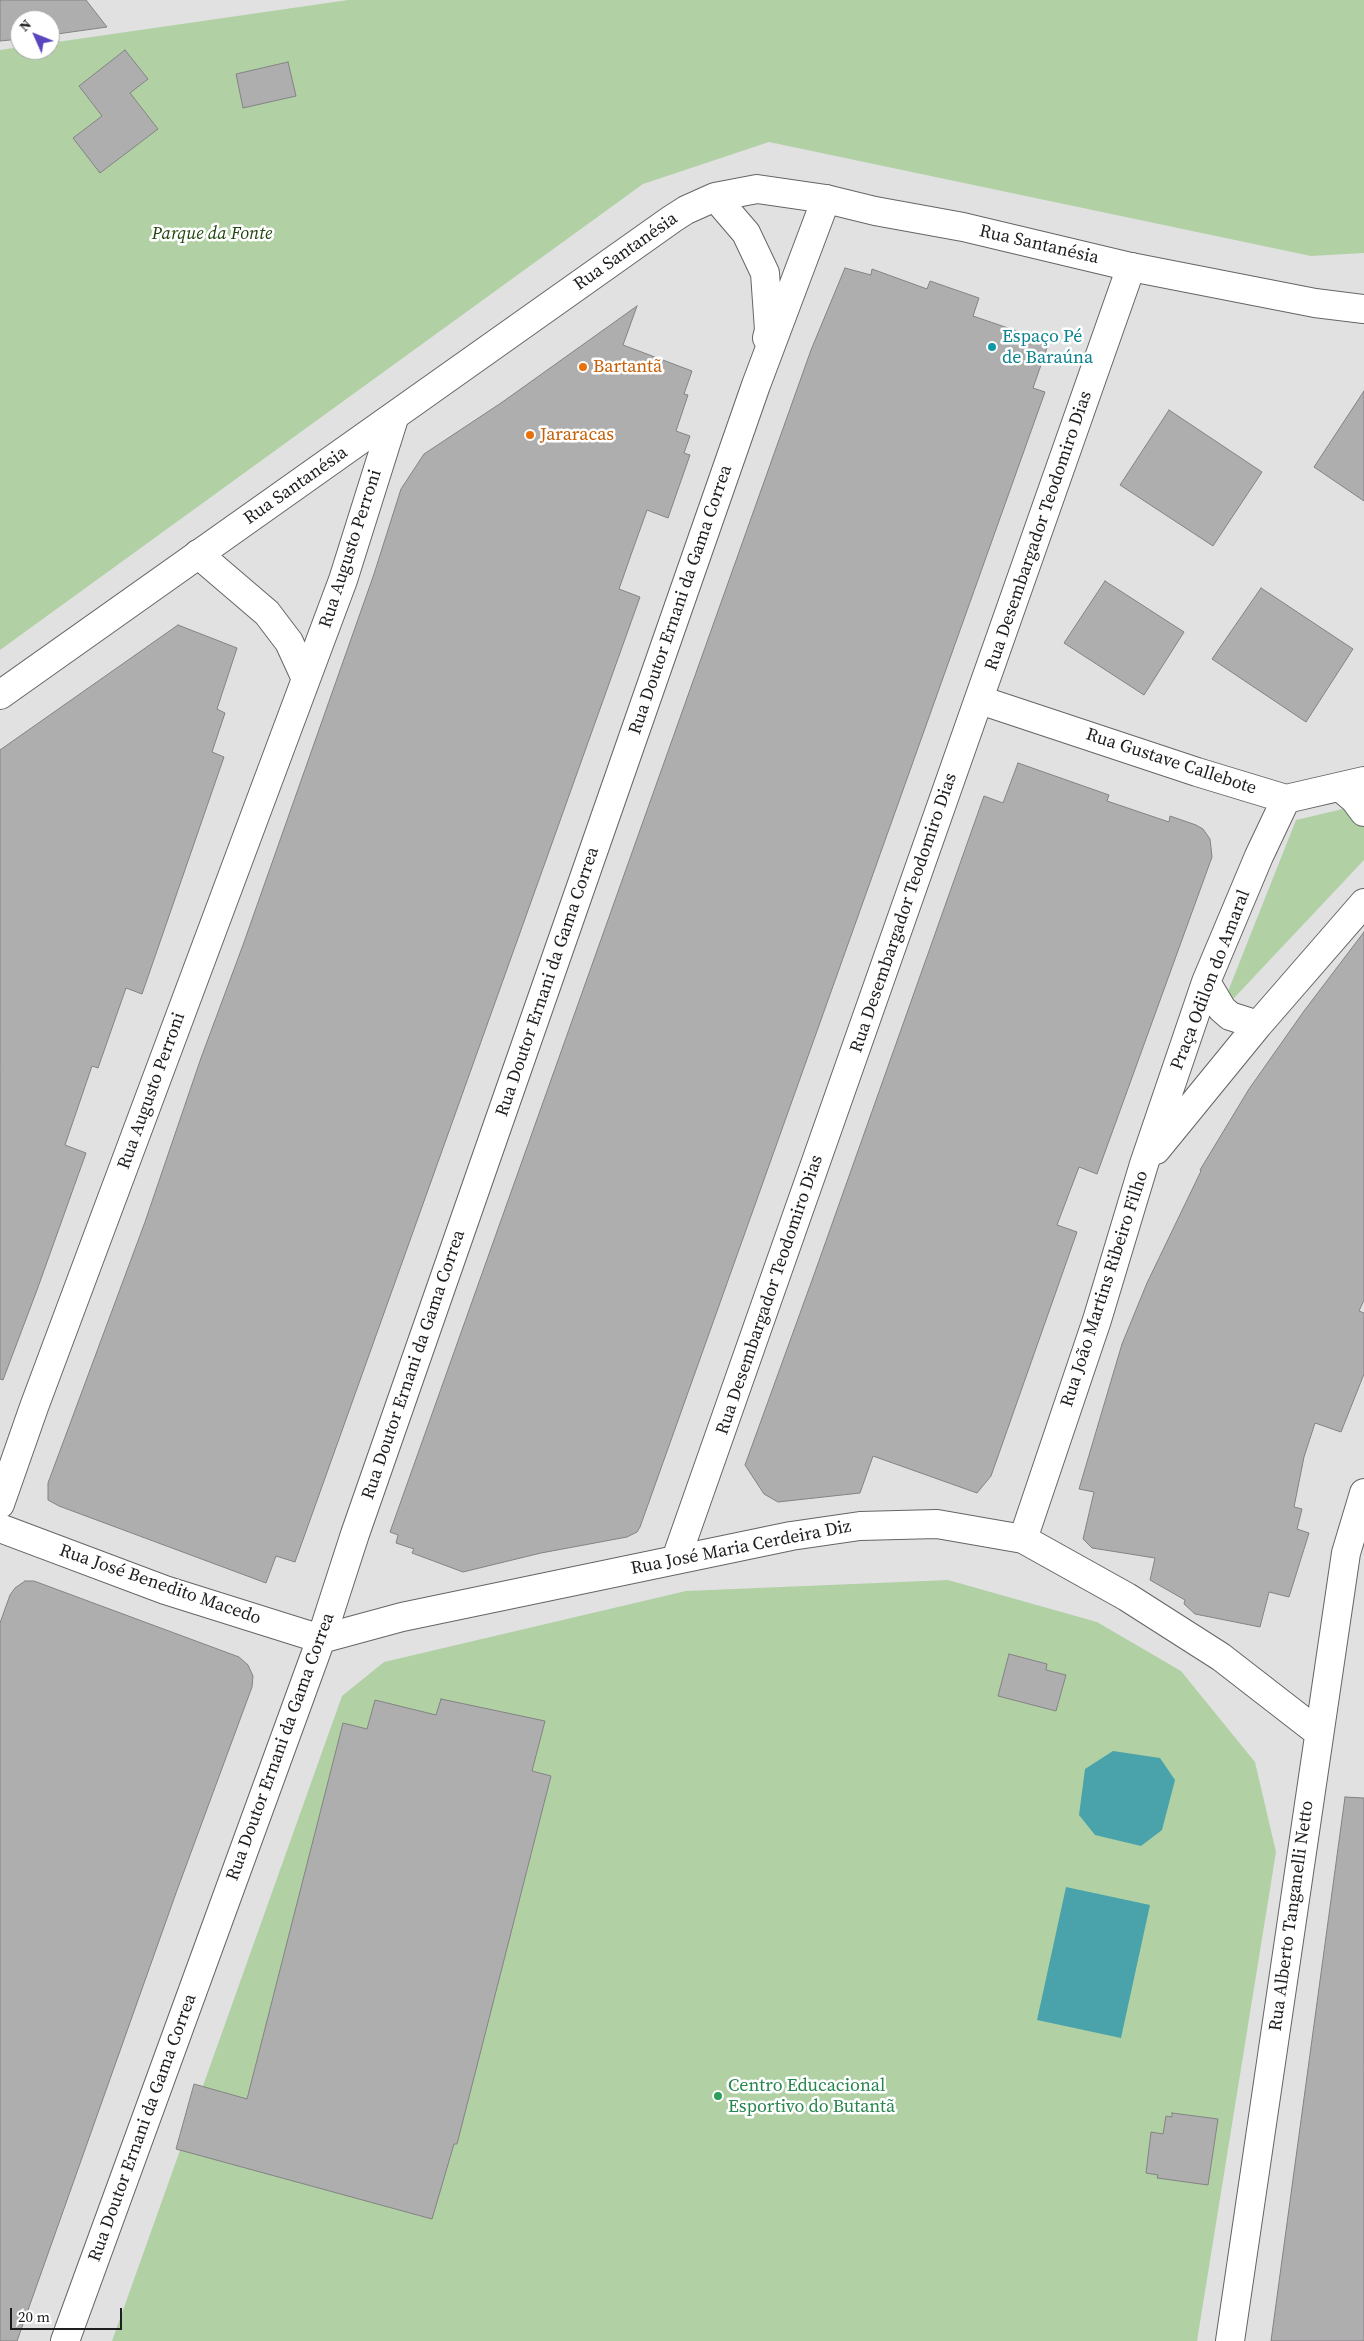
<!DOCTYPE html>
<html>
<head>
<meta charset="utf-8">
<style>
	body { margin:0 }
	#map { position:relative; width:1364px; height:2341px; overflow:hidden; background:#e1e1e2; font-family:"Source Serif 4",serif }
	canvas { display:block }
	.north { position:absolute; left:10px; top:10px; width:50px; height:50px; box-sizing:border-box; background:#fff; border:1px solid #a5a5a5; border-radius:50%; rotate:314deg; font-size:14px; font-weight:700; line-height:20px; text-align:center; color:#1e1e1f }
	.north::after { content:''; display:block; margin:auto; width:18px; height:22px; background:#5746be; clip-path:polygon(50% 0,100% 100%,50% 72%,0 100%) }
	.scale { position:absolute; left:10px; top:2308px; width:112px; height:22px; box-sizing:border-box; border:2px solid #1e1e1f; border-top:0; padding-left:6px; font-size:15px; line-height:18px; white-space:nowrap; color:#1e1e1f; -webkit-text-stroke:4px #fff; paint-order:stroke }
</style>
</head>
<body>
<div id="map">
<canvas width="1364" height="2341"></canvas>
<div class="north">N</div>
<div class="scale">20 m</div>
</div>
<script>
const ctx = document.querySelector('canvas').getContext('2d');
ctx.lineJoin = 'round';
function fillPath(path, color) {
  ctx.fillStyle = color;
  ctx.fill(path, 'evenodd');
}
function toPath(rows) {
  const path = new Path2D();
  for (const r of rows) {
    path.moveTo(r[0], r[1]);
    for (let i = 2; i < r.length; i += 2) path.lineTo(r[i], r[i + 1]);
  }
  return path;
}
function trace(path, color, width, dash) {
  ctx.strokeStyle = color;
  ctx.lineWidth = width;
  ctx.lineCap = dash ? 'butt' : 'round';
  ctx.setLineDash(dash || []);
  ctx.stroke(path);
}
function write(font, color, halo, rows, align = 'center') {
  ctx.font = font + ' "Source Serif 4",serif';
  ctx.lineWidth = 5;
  ctx.setLineDash([]);
  ctx.textBaseline = 'middle';
  ctx.strokeStyle = halo;
  ctx.fillStyle = color;
  for (const [text, x, y, turn = 0] of rows) {
    ctx.save();
    ctx.translate(x, y);
    ctx.rotate((+turn || 0) * Math.PI / 180);
    ctx.textAlign = isNaN(turn) ? turn : align;
    if (halo) ctx.strokeText(text, 0, 0);
    ctx.fillText(text, 0, 0);
    ctx.restore();
  }
}
fillPath(toPath([
	[348,0,1364,0,1364,253,1311,256,769,142,643,184,0,650,0,50,20,47,20,50,50,50,50,43],
	[1364,804,1364,860,1219,1014,1296,820],
	[948,1580,1097,1622,1181,1671,1255,1762,1276,1852,1197,2341,112,2341,342,1696,384,1662,686,1591]
]), '#b1d1a5');
fillPath(toPath([
	[1113,1751,1160,1758,1175,1780,1162,1830,1141,1846,1095,1835,1079,1815,1085,1769],
	[1066,1887,1150,1905,1121,2038,1037,2020]
]), '#4aa3aa');
const building = toPath([
	[0,0,86,0,107,27,50,35,50,20,20,20,20,39,0,41,0,0],
	[125,50,148,79,130,93,158,129,100,173,73,138,102,116,79,86,125,50],
	[288,62,296,96,243,108,236,74,288,62],
	[845,268,871,275,872,269,927,289,930,281,979,298,973,316,1049,342,1033,388,1045,392,640,1527,637,1532,627,1537,541,1553,463,1572,412,1553,414,1549,396,1543,398,1535,390,1532,811,350,845,268],
	[637,306,623,345,692,371,684,394,688,395,676,431,690,436,684,453,690,455,668,518,647,510,632,552,619,589,640,597,295,1562,276,1556,266,1583,59,1506,48,1500,48,1483,145,1222,201,1058,243,945,374,574,401,489,424,454,501,403,637,306],
	[1364,391,1364,501,1314,467,1364,391],
	[1169,410,1262,472,1213,546,1120,485,1169,410],
	[1105,581,1184,632,1144,695,1064,643,1105,581],
	[1261,588,1353,649,1306,722,1212,659,1261,588],
	[178,625,237,648,217,709,225,713,212,752,224,757,142,994,126,988,98,1068,92,1066,65,1145,86,1153,37,1290,3,1380,0,1379,0,750,178,625],
	[1018,763,1109,795,1107,801,1169,822,1170,816,1196,825,1203,829,1210,839,1212,857,1097,1174,1079,1167,1057,1225,1077,1232,991,1476,977,1493,873,1456,860,1493,778,1502,764,1494,745,1465,815,1272,984,796,1003,803,1018,763],
	[1364,932,1364,1300,1359,1311,1364,1313,1364,1374,1341,1432,1315,1423,1304,1457,1294,1507,1302,1509,1297,1529,1309,1533,1289,1597,1269,1592,1260,1627,1195,1614,1184,1604,1185,1600,1150,1580,1155,1558,1092,1548,1083,1539,1094,1492,1079,1489,1122,1344,1147,1283,1201,1171,1200,1170,1249,1089,1304,1011,1364,932],
	[25,1581,34,1581,239,1657,248,1665,253,1676,252,1687,176,1893,17,2341,0,2341,0,1623,10,1595,15,1588,25,1581],
	[1009,1654,1047,1664,1046,1670,1066,1675,1056,1711,998,1696,1009,1654],
	[441,1699,545,1721,532,1771,551,1776,457,2144,454,2144,432,2219,176,2149,194,2084,247,2099,343,1723,367,1729,375,1700,436,1715,441,1699],
	[1345,1797,1364,1798,1364,2341,1271,2341,1345,1797],
	[1172,2113,1218,2119,1208,2185,1157,2178,1158,2175,1146,2173,1151,2132,1163,2134,1166,2116,1172,2117,1172,2113]
]);
fillPath(building, '#afaeaf');
trace(building, '#848384', 1);
const street = toPath([
	[716,198,746,233,765,273,769,330,767,338],
	[198,554,267,613,289,642,306,679],
	[980,700,1197,772,1286,799,1364,781],
	[1340,787,1355,800,1364,812],
	[1206,982,1222,1009,1230,1016,1258,1025],
	[1156,1150,1258,1025,1364,903],
	[0,1504,34,1407,343,580,394,418],
	[0,1528,165,1590,321,1639,402,1617,791,1536,860,1526,937,1524,1023,1539,1127,1597,1221,1657,1319,1733],
	[1023,1539,1097,1320,1144,1164,1206,982,1259,856,1286,799],
	[676,1559,1131,267],
	[65,2341,321,1639,355,1534,756,385,826,199],
	[1230,2341,1346,1553,1364,1493]
]);
const secondary = toPath([
	[0,695,672,219,686,210,715,197,757,189,826,199,875,211,963,227,1131,267,1315,303,1364,309]
]);
trace(street, '#656566', 30);
trace(secondary, '#656566', 30);
trace(street, '#fff', 28);
trace(secondary, '#fff', 28);
for (const [x, y, r, color] of [
	[992,347,5,"#0f9aa8"],
	[583,367,5,"#e8710a"],
	[530,435,5,"#e8710a"],
	[718,2096,5,"#2e9e5b"]
]) {
  const dot = new Path2D();
  dot.arc(x, y, r, 0, 2 * Math.PI);
  ctx.fillStyle = color;
  ctx.fill(dot);
  trace(dot, '#fff', 2);
}
write('italic 18px', '#21450f', '#fff', [
	["Parque da Fonte",212,234]
]);
write('18px', '#1e1e1f', '#fff', [
	["Rua Santanésia",1039,245,13],
	["Rua Santanésia",626,252,-35],
	["Rua Santanésia",296,486,-35],
	["Rua Desembargador Teodomiro Dias",1039,531,-71],
	["Rua Augusto Perroni",351,549,-72],
	["Rua Doutor Ernani da Gama Correa",681,600,-71],
	["Rua Gustave Callebote",1171,762,18],
	["Rua Desembargador Teodomiro Dias",904,913,-71],
	["Praça Odilon do Amaral",1211,980,-69],
	["Rua Doutor Ernani da Gama Correa",548,982,-71],
	["Rua Augusto Perroni",152,1091,-70],
	["Rua João Martins Ribeiro Filho",1105,1289,-72],
	["Rua Desembargador Teodomiro Dias",770,1295,-71],
	["Rua Doutor Ernani da Gama Correa",414,1365,-71],
	["Rua José Maria Cerdeira Diz",741,1548,-11],
	["Rua José Benedito Macedo",160,1585,19],
	["Rua Doutor Ernani da Gama Correa",281,1747,-70],
	["Rua Alberto Tanganelli Netto",1292,1916,-82],
	["Rua Doutor Ernani da Gama Correa",143,2128,-70]
]);
write('18px', '#0d838f', '#fff', [
	["Espaço Pé",1002,337],
	["de Baraúna",1002,358]
], 'left');
write('18px', '#c56008', '#fff', [
	["Bartantã",593,367],
	["Jararacas",540,435]
], 'left');
write('18px', '#27864d', '#fff', [
	["Centro Educacional",728,2086],
	["Esportivo do Butantã",728,2107]
], 'left');
</script>
</body>
</html>
